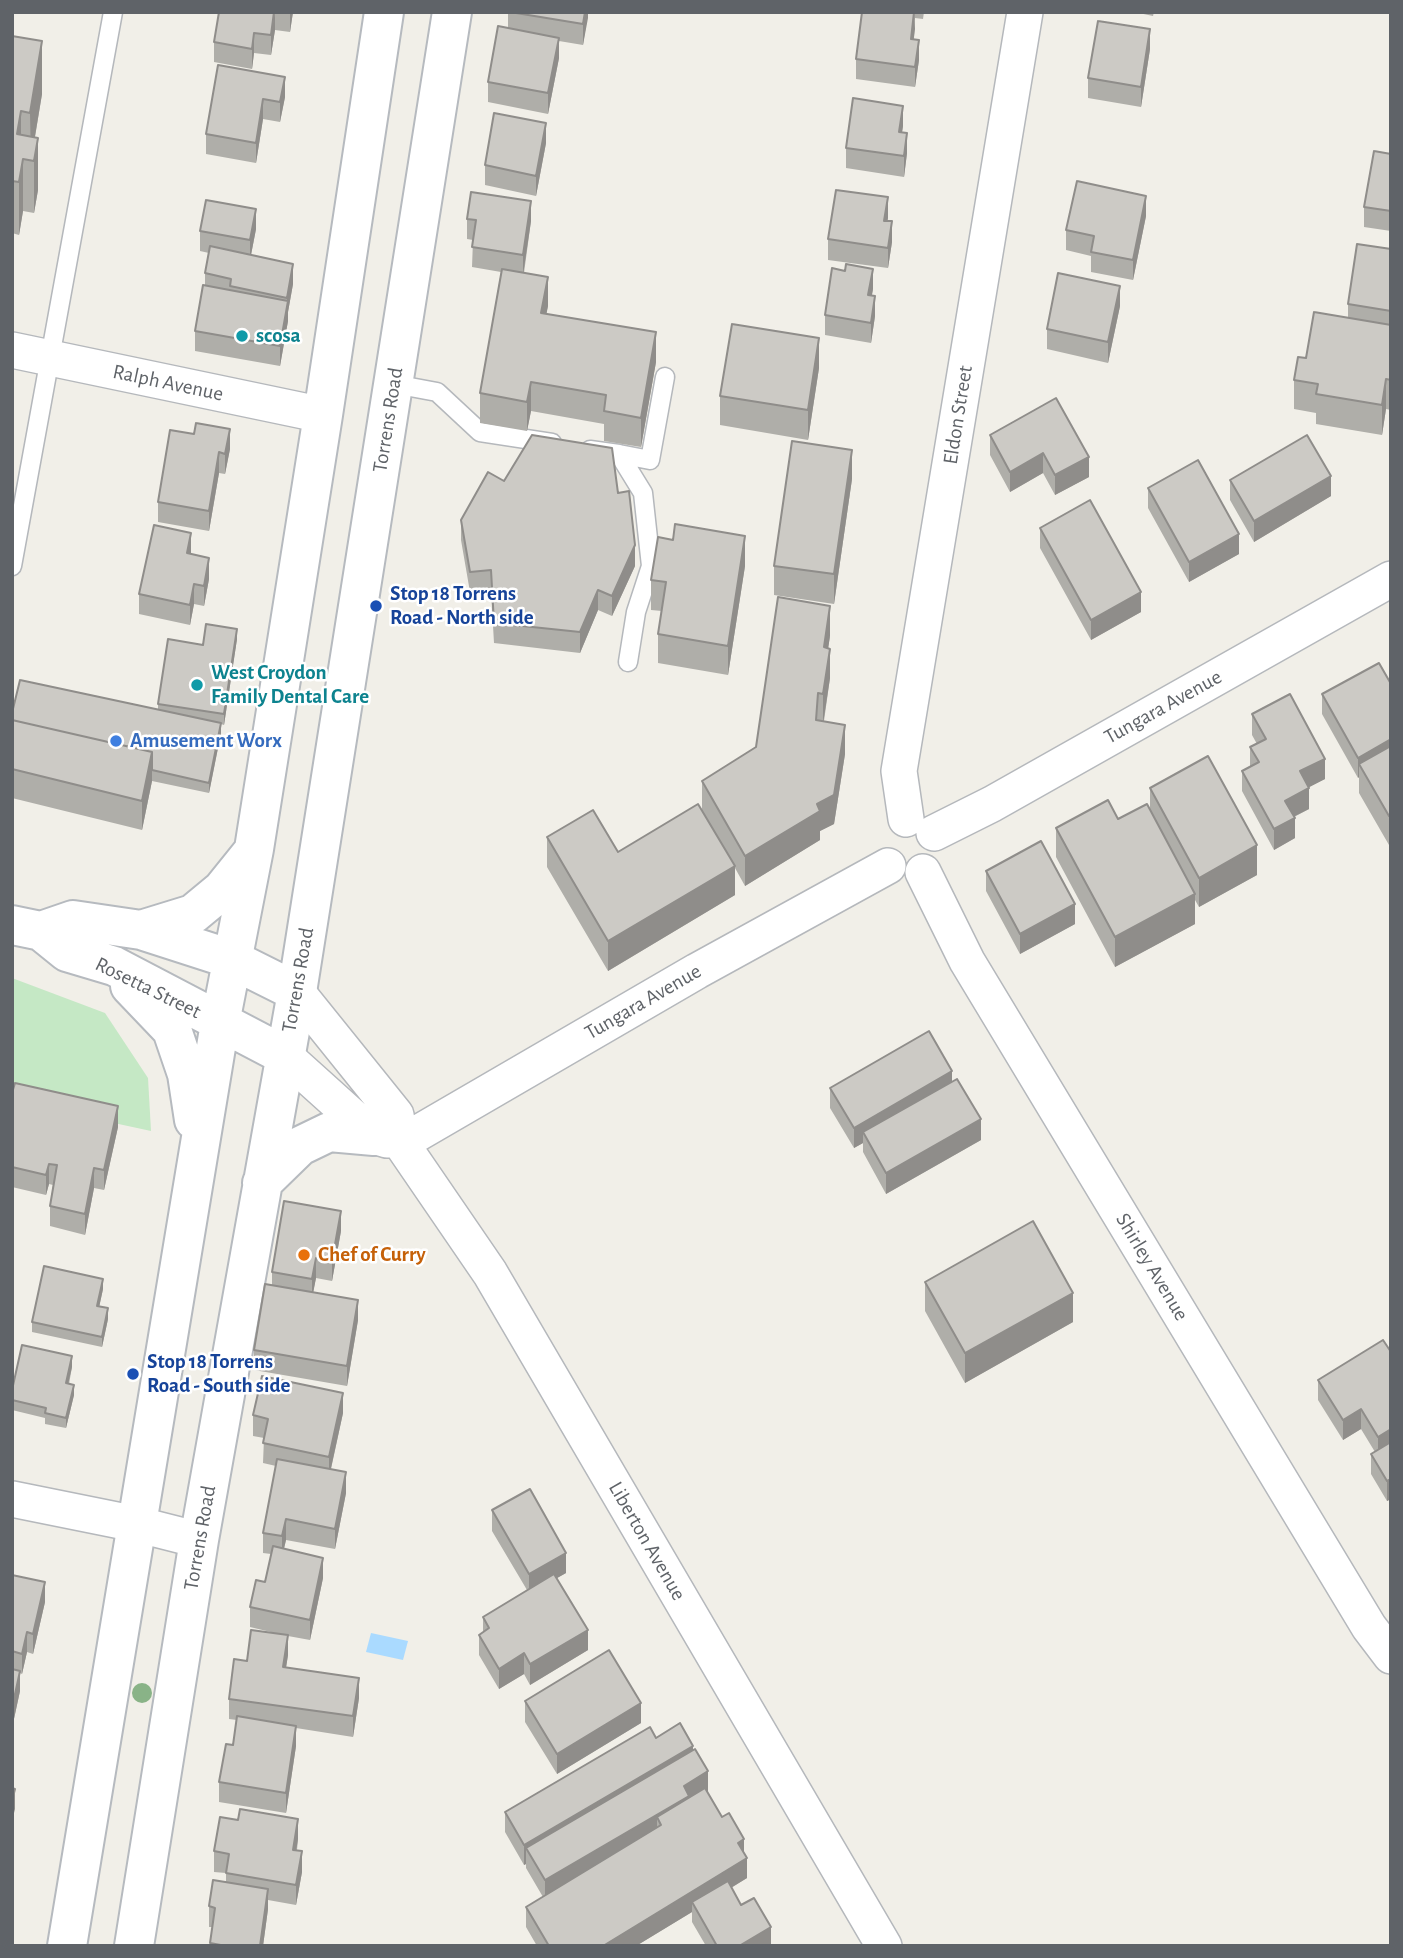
<!DOCTYPE html>
<html>
<head>
<meta charset="utf-8">
<style>
	body { margin:0 }
	#map { position:relative; width:1403px; height:1958px; overflow:hidden; background:#f1efe8; font-family:"Alegreya Sans",sans-serif }
	canvas { display:block }
	.frame { position:absolute; inset:0; border:14px solid #5f6368; pointer-events:none }
</style>
</head>
<body>
<div id="map">
<canvas width="1403" height="1958"></canvas>
<div class="frame"></div>
</div>
<script>
const ctx = document.querySelector('canvas').getContext('2d');
ctx.lineJoin = 'round';
function fillPath(path, color) {
  ctx.fillStyle = color;
  ctx.fill(path, 'evenodd');
}
function toPath(rows) {
  const path = new Path2D();
  for (const r of rows) {
    path.moveTo(r[0], r[1]);
    for (let i = 2; i < r.length; i += 2) path.lineTo(r[i], r[i + 1]);
  }
  return path;
}
function trace(path, color, width, dash) {
  ctx.strokeStyle = color;
  ctx.lineWidth = width;
  ctx.lineCap = dash ? 'butt' : 'round';
  ctx.setLineDash(dash || []);
  ctx.stroke(path);
}
function write(font, color, halo, rows, align = 'center') {
  ctx.font = font + ' "Alegreya Sans",sans-serif';
  ctx.lineWidth = 5;
  ctx.setLineDash([]);
  ctx.textBaseline = 'middle';
  ctx.strokeStyle = halo;
  ctx.fillStyle = color;
  for (const [text, x, y, turn = 0] of rows) {
    ctx.save();
    ctx.translate(x, y);
    ctx.rotate((+turn || 0) * Math.PI / 180);
    ctx.textAlign = isNaN(turn) ? turn : align;
    if (halo) ctx.strokeText(text, 0, 0);
    ctx.fillText(text, 0, 0);
    ctx.restore();
  }
}
fillPath(toPath([
	[12,978,105,1013,148,1078,151,1131,12,1101]
]), '#c5e8c5');
fillPath(toPath([
	[371,1633,408,1641,403,1660,366,1652]
]), '#aadaff');
const lane = toPath([
	[394,384,437,392,480,432,552,443],
	[590,450,619,454,643,493,651,566,636,612,628,662],
	[619,454,650,460,665,377],
	[12,566,113,12]
]);
const street = toPath([
	[12,350,323,415],
	[906,819,899,771,1025,12],
	[934,833,992,804,1391,579],
	[923,872,967,961,1369,1627,1391,1656],
	[297,992,396,1115,401,1143,490,1273,884,1946],
	[284,1055,374,1136,387,1140],
	[401,1143,697,971,888,866],
	[12,1499,136,1524,199,1540]
]);
const secondary = toPath([
	[12,925,41,931,67,952,114,966,284,1055],
	[141,930,193,914,222,890,251,854],
	[41,931,73,920,141,930,231,959,297,992],
	[130,986,172,1030,187,1074,194,1120],
	[262,1183,300,1146,329,1132,374,1136],
	[67,1946,220,1023,254,849,323,415,384,12],
	[134,1946,199,1540,297,992,452,12]
]);
trace(lane, '#b5b8bc', 21);
trace(street, '#b5b8bc', 38);
trace(secondary, '#b6babf', 42);
trace(lane, '#fff', 18);
trace(street, '#fff', 35);
trace(secondary, '#fff', 38);
ctx.fillStyle = '#89b387';
for (const [x, y] of [
	[142,1693]
]) {
  ctx.beginPath();
  ctx.arc(x, y, 10, 0, 2 * Math.PI);
  ctx.fill();
}
fillPath(toPath([
	[219,12,293,12,290,32,275,30,271,55,254,53,252,69,214,62,214,42],
	[508,12,588,12,583,45,559,41,559,58,548,114,488,102,488,82,508,28],
	[862,12,924,12,923,19,915,18,914,39,919,60,915,87,856,79,856,59],
	[1134,12,1154,12,1153,16],
	[12,36,42,94,35,137,38,190,34,213,23,211,19,235,12,233],
	[1150,49,1141,107,1088,98,1088,78],
	[218,65,285,97,280,122,263,119,256,163,206,154,206,134],
	[903,126,902,132,907,153,904,177,846,168,846,148],
	[546,143,536,196,485,185,485,165],
	[1391,154,1391,231,1364,227,1364,207],
	[1146,216,1133,280,1091,272,1091,256,1066,250,1066,230],
	[888,218,887,221,892,242,888,268,828,260,828,239],
	[467,219,531,221,524,273,548,306,546,314,656,362,641,447,604,441,604,424,531,411,527,431,480,423,480,393,501,272,472,267,473,240,467,239],
	[256,229,251,255,293,284,288,312,288,321,280,366,195,351,195,331,205,286,205,273,209,253,200,251,200,231],
	[1391,249,1391,410,1386,409,1382,435,1316,424,1316,413,1294,409,1294,380,1306,358,1348,318,1348,304],
	[873,289,872,295,875,316,871,343,825,335,825,315],
	[1120,306,1108,363,1047,349,1047,329],
	[819,368,808,440,720,425,720,396],
	[170,430,230,449,225,474,219,473,209,531,158,522,158,502],
	[990,435,1089,457,1089,477,1055,495,1043,473,1010,492,990,455],
	[852,479,834,604,774,595,774,566],
	[1230,480,1331,496,1254,542,1230,500],
	[504,481,618,493,635,566,612,616,598,610,580,653,494,643,491,591,470,592,461,540,461,520],
	[1148,488,1239,554,1189,582,1148,508],
	[1040,528,1141,612,1091,640,1040,548],
	[745,566,728,675,658,663,658,634,662,611,651,610,651,580],
	[209,579,204,606,194,604,190,625,139,614,139,594],
	[830,636,828,648,830,678,824,721,845,754,834,824,820,831,820,840,745,886,735,868,735,895,608,971,547,867,547,837,618,852,702,810,702,781,756,747],
	[237,639,224,725,221,724,221,733,209,793,152,781,142,830,12,798,12,713,158,709,158,704,203,645],
	[1391,684,1391,845,1389,845,1359,793,1359,777,1358,778,1322,714,1322,694],
	[1252,714,1325,779,1308,787,1309,809,1294,817,1295,838,1274,850,1242,791,1242,771,1250,766,1250,747,1257,744,1252,735],
	[1150,788,1257,875,1199,907,1195,900,1195,924,1115,967,1056,857,1056,828,1118,819,1150,809],
	[986,871,1075,924,1020,954,986,891],
	[952,1082,981,1140,886,1194,863,1152,863,1143,854,1148,830,1108,830,1088],
	[12,1093,118,1127,104,1190,94,1188,85,1235,50,1226,50,1206,53,1185,49,1184,46,1195,12,1187],
	[341,1231,332,1281,316,1278,313,1292,358,1320,347,1386,254,1370,254,1350,272,1285,272,1272],
	[925,1282,1073,1322,965,1383,925,1311],
	[103,1289,99,1307,108,1319,102,1347,32,1332,32,1322],
	[1391,1352,1391,1499,1387,1501,1371,1474,1371,1454,1375,1452,1361,1429,1343,1440,1318,1400,1318,1380],
	[72,1367,69,1384,74,1395,66,1428,45,1424,45,1418,12,1410,12,1390],
	[343,1413,331,1469,346,1493,335,1549,286,1540,284,1549,323,1578,310,1640,288,1636,288,1655,286,1667,359,1698,353,1737,296,1728,296,1746,286,1813,219,1802,219,1782,233,1745,237,1720,229,1719,229,1699,247,1661,279,1634,250,1627,250,1607,265,1582,271,1554,263,1553,263,1533,276,1466,263,1463,264,1438,253,1436,253,1415],
	[492,1510,566,1573,557,1578,588,1650,530,1685,524,1674,499,1689,479,1655,479,1635,483,1632,483,1617,527,1590,492,1531],
	[12,1575,45,1602,33,1654,27,1652,22,1674,20,1673,20,1691,12,1728],
	[525,1701,641,1723,557,1774,525,1722],
	[656,1738,693,1750,708,1791,707,1792,744,1853,747,1878,731,1888,741,1905,771,1946,706,1946,692,1922,692,1912,636,1946,537,1946,526,1927,526,1907,543,1897,526,1868,526,1864,524,1865,505,1832,505,1812],
	[298,1839,297,1850,302,1872,296,1905,268,1900,268,1909,263,1946,210,1946,213,1927,209,1927,209,1906,226,1882,226,1873,214,1872,214,1851]
]), '#afaea9');
fillPath(toPath([
	[275,12,275,30,271,55,271,35],
	[290,12,293,12,290,32],
	[585,12,588,12,588,18,583,45,583,24],
	[914,12,915,29,911,59,911,39],
	[1150,29,1150,49,1141,107,1141,87],
	[254,33,254,53,252,69,252,49],
	[559,38,559,58,548,114,548,93],
	[919,40,919,60,915,87,915,67],
	[42,41,42,94,31,160,30,113],
	[285,77,285,97,280,122,280,102],
	[263,99,263,119,256,163,256,143],
	[903,106,903,126,899,152,899,132],
	[21,111,21,163,17,134],
	[546,123,546,143,536,196,536,176],
	[907,133,907,153,904,177,904,156],
	[38,138,38,190,34,213,34,161],
	[23,159,23,211,19,235,19,182],
	[1146,196,1146,216,1133,280,1133,260],
	[888,197,888,218,884,241,884,221],
	[531,201,531,221,523,275,523,255],
	[256,209,256,229,250,260,250,240],
	[892,221,892,242,888,268,888,248],
	[293,264,293,284,288,312,288,321,280,366,280,346,287,307,287,298],
	[873,269,873,289,868,315,868,295],
	[548,277,548,306,541,342,541,313],
	[1120,286,1120,306,1108,363,1108,342],
	[875,296,875,316,871,343,871,323],
	[656,332,656,362,641,447,641,418],
	[819,338,819,368,808,440,808,410],
	[1386,379,1386,409,1382,435,1382,405],
	[531,382,531,411,527,431,527,402],
	[230,429,230,449,225,474,225,454],
	[852,450,852,479,834,604,834,574],
	[219,452,219,473,209,531,209,511],
	[1043,453,1043,473,1010,492,1010,472],
	[1089,457,1089,477,1055,495,1055,475],
	[1331,476,1331,496,1254,542,1254,521],
	[191,533,191,553,187,574,187,553],
	[1239,534,1239,554,1189,582,1189,562],
	[745,536,745,566,728,675,728,646],
	[635,545,635,566,612,616,612,596],
	[209,558,209,579,204,606,204,586],
	[194,584,194,604,190,625,190,605],
	[598,590,598,610,580,653,580,632],
	[1141,592,1141,612,1091,640,1091,620],
	[830,606,830,636,824,677,824,647],
	[237,629,237,639,224,725,224,714],
	[830,649,830,678,823,724,823,694],
	[221,723,221,733,209,793,209,783],
	[845,725,845,754,834,824,820,831,820,840,745,886,745,856,817,804],
	[1391,739,1391,760,1359,764,1359,777,1358,778,1358,758],
	[152,752,152,781,142,830,142,801],
	[1325,759,1325,779,1300,792,1300,771],
	[1309,788,1309,809,1285,821,1285,801],
	[1391,815,1391,845,1389,845,1389,816],
	[1295,818,1295,838,1274,850,1274,829],
	[1257,845,1257,875,1199,907,1199,878],
	[735,866,735,895,608,971,608,941],
	[1195,894,1195,924,1115,967,1115,937],
	[1075,904,1075,924,1020,954,1020,934],
	[952,1071,952,1091,863,1132,863,1143,854,1148,854,1128],
	[118,1106,118,1127,104,1190,104,1170],
	[981,1119,981,1140,886,1194,886,1173],
	[49,1164,49,1184,46,1195,46,1175],
	[94,1168,94,1188,85,1235,85,1214],
	[341,1211,341,1231,332,1281,332,1261],
	[316,1258,316,1278,312,1299,312,1279],
	[103,1279,103,1289,97,1317,97,1306],
	[1073,1293,1073,1322,965,1383,965,1353],
	[358,1300,358,1320,347,1386,347,1366],
	[108,1308,108,1319,102,1347,102,1337],
	[72,1356,72,1367,66,1393,66,1383],
	[74,1385,74,1395,66,1428,66,1418],
	[343,1393,343,1413,329,1477,329,1457],
	[1361,1409,1361,1429,1343,1440,1343,1420],
	[1391,1429,1391,1449,1378,1457,1378,1437],
	[346,1472,346,1493,335,1549,335,1529],
	[1391,1479,1391,1499,1387,1501,1387,1481],
	[286,1519,286,1540,282,1556,282,1536],
	[566,1553,566,1573,529,1594,529,1574],
	[323,1558,323,1578,310,1640,310,1620],
	[45,1582,45,1602,33,1654,33,1634],
	[588,1630,588,1650,530,1685,530,1664],
	[27,1632,27,1652,22,1674,22,1654],
	[288,1635,288,1655,283,1687,283,1667],
	[524,1653,524,1674,499,1689,499,1669],
	[20,1671,20,1691,12,1728,12,1708],
	[359,1678,359,1698,353,1737,353,1716],
	[641,1703,641,1723,557,1774,557,1754],
	[296,1726,296,1746,286,1813,286,1793],
	[693,1746,693,1766,526,1848,526,1864,524,1865,524,1845],
	[708,1771,708,1791,689,1802,657,1817,657,1835,545,1900,545,1880,684,1786],
	[15,1789,15,1809,12,1821,12,1801],
	[298,1819,298,1839,293,1870,293,1850],
	[744,1839,744,1859,747,1858,747,1878,696,1909,692,1902,692,1912,636,1946,603,1946],
	[302,1851,302,1872,296,1905,296,1885],
	[268,1889,268,1909,263,1946,260,1946],
	[771,1927,771,1946,739,1946]
]), '#8f8d8a');
const building = toPath([
	[219,12,274,12,271,35,254,33,252,49,214,42,219,12],
	[510,12,585,12,583,24,510,12],
	[862,12,914,12,911,39,919,40,915,67,856,59,862,12],
	[1098,21,1150,29,1141,87,1088,78,1098,21],
	[498,26,559,38,548,93,488,82,498,26],
	[12,36,42,41,30,113,21,111,17,134,38,138,34,161,23,159,19,182,12,181,12,36],
	[218,65,285,77,280,102,263,99,256,143,206,134,218,65],
	[853,98,903,106,899,132,907,133,904,156,846,148,853,98],
	[494,113,546,123,536,176,485,165,494,113],
	[1374,151,1391,154,1391,211,1364,207,1374,151],
	[1077,181,1146,196,1133,260,1091,252,1094,236,1066,230,1077,181],
	[836,190,888,197,884,221,892,221,888,248,828,239,836,190],
	[471,192,531,201,523,255,472,247,476,220,467,219,471,192],
	[206,200,256,209,250,240,200,231,206,200],
	[1357,244,1391,249,1391,311,1348,304,1357,244],
	[210,246,293,264,287,298,230,286,231,279,205,273,210,246],
	[846,264,873,269,868,295,875,296,871,323,825,315,832,268,845,271,846,264],
	[502,269,548,277,541,313,656,332,641,418,604,411,606,395,531,382,527,402,480,393,502,269],
	[1058,273,1120,286,1108,342,1047,329,1058,273],
	[203,285,288,301,280,346,195,331,203,285],
	[1314,312,1391,325,1391,380,1386,379,1382,405,1316,394,1318,384,1294,380,1298,357,1306,358,1314,312],
	[732,324,819,338,808,410,720,396,732,324],
	[1056,398,1089,457,1055,475,1043,453,1010,472,990,435,1056,398],
	[196,423,230,429,225,454,219,452,209,511,158,502,170,430,194,434,196,423],
	[532,435,612,448,618,493,629,491,635,545,612,596,598,590,580,632,494,623,491,570,470,572,461,520,488,472,504,481,532,435],
	[1307,435,1331,476,1254,521,1230,480,1307,435],
	[792,441,852,450,834,574,774,566,792,441],
	[1198,460,1239,534,1189,562,1148,488,1198,460],
	[1090,500,1141,592,1091,620,1040,528,1090,500],
	[675,524,745,536,728,646,658,634,666,582,651,580,658,537,673,540,675,524],
	[154,525,191,533,187,553,209,558,204,586,194,584,190,605,139,594,154,525],
	[778,597,830,606,824,647,830,649,823,694,818,693,816,720,845,725,834,795,817,804,820,811,745,856,702,781,756,747,778,597],
	[206,624,237,629,224,714,158,704,168,639,203,645,206,624],
	[1379,663,1391,684,1391,739,1358,758,1322,694,1379,663],
	[20,680,221,723,209,783,152,770,152,752,12,720,12,713,20,680],
	[1290,694,1325,759,1300,771,1309,788,1285,801,1295,818,1274,829,1242,771,1259,762,1250,747,1266,739,1252,714,1290,694],
	[12,720,152,752,142,801,12,769,12,720],
	[1391,746,1391,815,1389,816,1359,764,1391,746],
	[1208,756,1257,845,1199,878,1150,788,1208,756],
	[1108,800,1118,819,1147,804,1195,894,1115,937,1056,828,1108,800],
	[698,804,735,866,608,941,547,837,593,810,618,852,698,804],
	[1041,841,1075,904,1020,934,986,871,1041,841],
	[929,1031,952,1071,854,1128,830,1088,929,1031],
	[957,1079,981,1119,886,1173,863,1132,957,1079],
	[15,1083,118,1106,104,1170,94,1168,85,1214,50,1206,57,1165,49,1164,46,1175,12,1167,12,1093,15,1083],
	[284,1201,341,1211,332,1261,316,1258,312,1279,272,1272,284,1201],
	[1033,1221,1073,1293,965,1353,925,1282,1033,1221],
	[44,1266,103,1279,97,1306,108,1308,102,1337,32,1322,44,1266],
	[265,1284,358,1300,347,1366,254,1350,265,1284],
	[1383,1340,1391,1352,1391,1429,1378,1437,1361,1409,1343,1420,1318,1380,1383,1340],
	[22,1345,72,1356,66,1383,74,1385,66,1418,45,1413,46,1408,12,1400,12,1390,22,1345],
	[262,1376,343,1393,329,1457,263,1443,268,1419,253,1415,262,1376],
	[1391,1442,1391,1479,1387,1481,1371,1454,1391,1442],
	[277,1459,346,1472,335,1529,286,1519,282,1536,263,1533,277,1459],
	[530,1489,566,1553,529,1574,492,1510,530,1489],
	[273,1546,323,1558,310,1620,250,1607,256,1580,265,1582,273,1546],
	[554,1574,588,1630,530,1664,524,1653,499,1669,479,1635,489,1628,483,1617,554,1574],
	[12,1575,45,1582,33,1634,27,1632,22,1654,12,1651,12,1575],
	[251,1630,288,1635,283,1667,359,1678,353,1716,229,1699,234,1659,247,1661,251,1630],
	[609,1650,641,1703,557,1754,525,1701,609,1650],
	[12,1669,20,1671,12,1708,12,1669],
	[237,1716,296,1726,286,1793,219,1782,226,1744,233,1745,237,1716],
	[680,1723,693,1746,524,1845,505,1812,650,1727,656,1738,680,1723],
	[695,1749,708,1771,684,1786,689,1796,545,1880,526,1848,695,1749],
	[12,1788,15,1789,12,1801,12,1788],
	[705,1788,722,1817,729,1813,744,1839,738,1843,747,1858,603,1946,549,1946,526,1907,661,1825,657,1817,705,1788],
	[240,1809,298,1819,293,1850,302,1851,296,1885,226,1873,229,1854,214,1851,220,1817,238,1820,240,1809],
	[213,1880,268,1889,260,1946,226,1946,210,1943,215,1908,209,1906,213,1880],
	[728,1881,741,1905,754,1898,771,1927,739,1946,717,1946,692,1902,728,1881]
]);
fillPath(building, '#cccac5');
trace(building, '#8f8d8a', 2);
for (const [x, y, r, color] of [
	[242,336,7,"#0f9aa8"],
	[376,606,7,"#1a4fb4"],
	[197,685,7,"#0f9aa8"],
	[116,741,7,"#3f7fe0"],
	[304,1255,7,"#e8710a"],
	[133,1374,7,"#1a4fb4"]
]) {
  const dot = new Path2D();
  dot.arc(x, y, r, 0, 2 * Math.PI);
  ctx.fillStyle = color;
  ctx.fill(dot);
  trace(dot, '#fff', 2.5);
}
write('bold 21px', '#0d838f', '#fff', [
	["scosa",256,336],
	["West Croydon",211,673],
	["Family Dental Care",211,697]
], 'left');
write('21px', '#5f6368', '#fff', [
	["Ralph Avenue",168,383,12],
	["Eldon Street",958,415,-81],
	["Torrens Road",388,420,-81],
	["Tungara Avenue",1163,707,-29],
	["Torrens Road",298,980,-80],
	["Rosetta Street",148,988,26],
	["Tungara Avenue",643,1002,-30],
	["Shirley Avenue",1152,1267,59],
	["Torrens Road",200,1538,-80],
	["Liberton Avenue",647,1541,60]
]);
write('bold 21px', '#164399', '#fff', [
	["Stop 18 Torrens",390,594],
	["Road - North side",390,618],
	["Stop 18 Torrens",147,1362],
	["Road - South side",147,1386]
], 'left');
write('bold 21px', '#366cbe', '#fff', [
	["Amusement Worx",130,741]
], 'left');
write('bold 21px', '#c56008', '#fff', [
	["Chef of Curry",318,1255]
], 'left');
</script>
</body>
</html>
